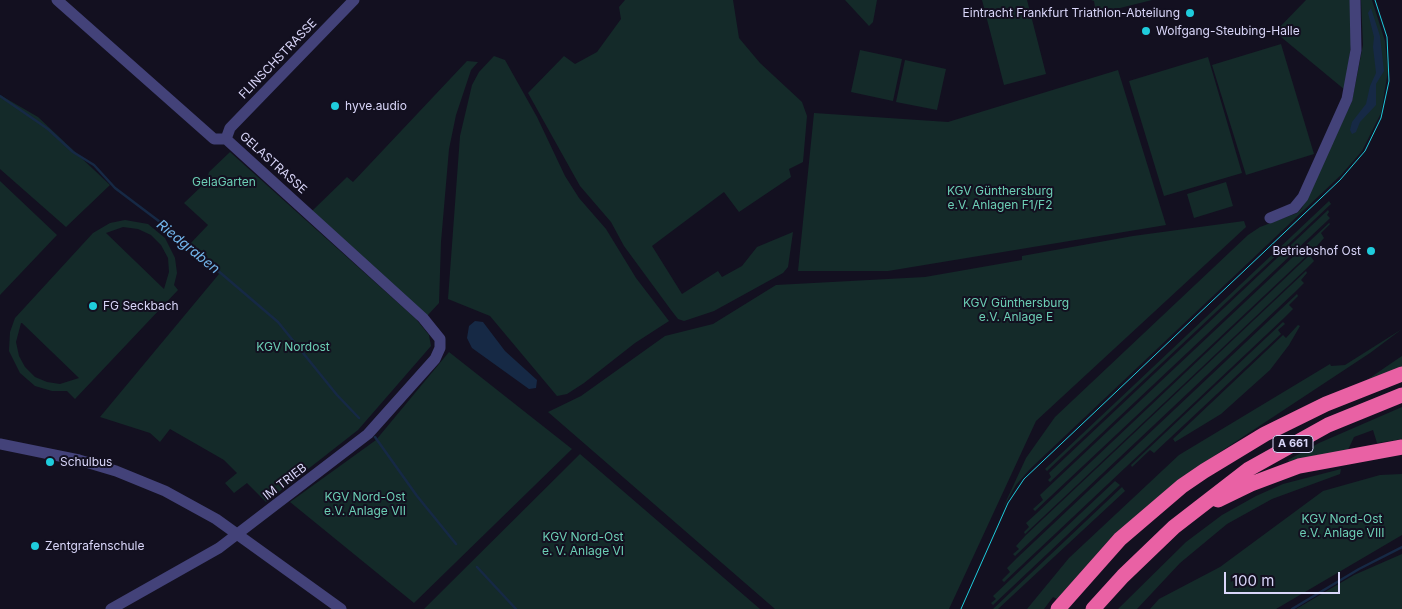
<!DOCTYPE html>
<html>
<head>
<meta charset="utf-8">
<style>
	body { margin:0 }
	#map { position:relative; width:1402px; height:609px; overflow:hidden; background:#131020; font-family:Inter,sans-serif }
	canvas { display:block }
	.scale { position:absolute; left:1224px; top:572px; width:116px; height:22px; box-sizing:border-box; border:2px solid #d9d6f9; border-top:0; padding-left:6px; font-size:15px; line-height:18px; white-space:nowrap; color:#d9d6f9; -webkit-text-stroke:4px #131020; paint-order:stroke }
</style>
</head>
<body>
<div id="map">
<canvas width="1402" height="609"></canvas>
<div class="scale">100 m</div>
</div>
<script>
const ctx = document.querySelector('canvas').getContext('2d');
ctx.lineJoin = 'round';
function fillPath(path, color) {
  ctx.fillStyle = color;
  ctx.fill(path, 'evenodd');
}
function toPath(rows) {
  const path = new Path2D();
  for (const r of rows) {
    path.moveTo(r[0], r[1]);
    for (let i = 2; i < r.length; i += 2) path.lineTo(r[i], r[i + 1]);
  }
  return path;
}
function trace(path, color, width, dash) {
  ctx.strokeStyle = color;
  ctx.lineWidth = width;
  ctx.lineCap = dash ? 'butt' : 'round';
  ctx.setLineDash(dash || []);
  ctx.stroke(path);
}
function write(font, color, halo, rows, align = 'center') {
  ctx.font = font + ' Inter,sans-serif';
  ctx.lineWidth = 4;
  ctx.setLineDash([]);
  ctx.textBaseline = 'middle';
  ctx.strokeStyle = halo;
  ctx.fillStyle = color;
  for (const [text, x, y, turn = 0] of rows) {
    ctx.save();
    ctx.translate(x, y);
    ctx.rotate((+turn || 0) * Math.PI / 180);
    ctx.textAlign = isNaN(turn) ? turn : align;
    if (halo) ctx.strokeText(text, 0, 0);
    ctx.fillText(text, 0, 0);
    ctx.restore();
  }
}
fillPath(toPath([
	[625,0,733,0,739,38,760,63,802,102,807,116,803,162,789,169,791,177,739,212,724,192,652,246,682,294,718,271,722,277,742,266,757,247,793,232,788,267,783,273,714,311,684,321,678,319,671,310,624,246,611,222,580,186,528,93,564,56,575,64,597,52,621,19,619,7],
	[845,0,877,0,873,22,869,26],
	[982,0,1027,0,1046,74,1004,85],
	[1091,0,1152,0,1096,14,1094,1],
	[1306,0,1353,0,1355,15,1345,90,1275,32],
	[1361,0,1372,0,1385,41,1388,71,1381,113,1362,151,1341,175,1030,469,1016,485,1002,510,1026,458,1055,417,1248,235,1260,227,1297,213,1302,208,1352,101,1363,45],
	[1281,44,1314,154,1246,175,1212,65],
	[860,50,902,59,893,101,851,92],
	[494,56,505,60,537,117,565,176,579,198,606,229,636,278,669,321,635,343,584,383,567,394,557,396,490,316,448,299,460,136,472,85,479,72],
	[1208,57,1242,173,1164,196,1129,81],
	[905,60,946,69,937,110,896,102],
	[467,61,478,62,471,70,456,115,449,149,441,242,439,303,427,316,312,211,347,177,353,182],
	[1118,70,1166,225,888,271,798,271,814,113,948,122],
	[0,95,38,117,110,185,66,227,0,169],
	[230,152,416,319,429,335,431,346,358,430,266,502,247,483,234,493,225,483,237,473,224,460,170,429,160,442,150,433,100,417,219,274,188,246,208,225,184,203,206,182,209,172],
	[0,181,57,235,0,295],
	[1226,182,1233,206,1194,218,1187,194],
	[1329,201,1331,204,1047,471,1045,469],
	[1328,210,1329,212,1327,215,1330,218,1327,221,1050,482,1048,480,1051,477,1049,473],
	[125,220,148,224,165,238,175,258,177,273,174,285,178,290,75,399,67,391,52,391,35,386,20,373,9,351,10,332,15,318,93,233,110,223],
	[123,227,138,229,151,235,161,245,168,258,169,272,164,289,106,233],
	[21,323,22,323,79,378,60,384,47,382,35,377,25,367,19,356,16,342],
	[1244,221,1246,227,1036,421,949,609,775,609,548,412,581,396,665,336,713,324,776,285,925,277,1022,260,1022,256,1133,236],
	[1329,223,1330,224,1321,233,1324,238,1316,247,1035,511,1033,509,1043,500,1040,495],
	[1316,249,1318,251,1311,257,1314,261,1306,269,1025,534,1024,532,1029,527,1026,523,1037,513],
	[1306,271,1307,273,1301,280,1304,283,1295,292,1015,556,1013,554,1019,549,1016,546,1026,535],
	[1297,294,1298,296,1289,305,1293,309,1284,318,1004,582,1002,580,1010,572,1007,568,1017,558],
	[1283,322,1285,324,1278,330,1281,334,1154,453,1150,450,1132,467,1131,465],
	[1298,325,1300,326,1289,345,1270,370,1221,414,1175,442,1173,439,1283,335,1286,338],
	[1402,329,1370,353,1217,454,1158,498,1109,540,1057,599,1053,597,1044,609,1027,609,1069,558,1179,455,1330,364,1331,366,1345,365],
	[449,352,572,449,414,603,290,502,376,440],
	[1402,356,1402,369,1358,386,1396,360],
	[1402,407,1402,439,1377,443,1373,430,1354,437,1348,450,1290,464,1288,460,1319,443],
	[580,454,760,609,424,609],
	[1341,469,1340,474,1272,499,1227,524,1180,563,1137,609,1118,609,1186,542,1222,515,1256,496,1283,484],
	[1402,474,1402,535,1276,609,1150,609,1159,599,1220,567,1323,491,1380,475],
	[1115,481,1120,485,993,605,991,603,996,599,993,596],
	[1122,487,1125,491,998,609,993,609],
	[1402,554,1402,609,1296,609,1354,575]
]), '#142a29');
fillPath(toPath([
	[1371,8,1380,36,1384,71,1376,84,1376,105,1360,122,1356,132,1352,134,1350,130,1352,122,1366,104,1370,86,1376,73,1373,47,1374,37,1368,13],
	[475,321,483,322,505,351,537,380,536,388,529,389,472,348,467,338,469,326]
]), '#162945');
trace(toPath([
	[0,96,48,129,73,152,94,165,115,188,168,228,278,322,337,395,359,418],
	[375,437,417,496,456,544],
	[477,567,516,609],
	[1292,609,1359,569,1402,547]
]), '#162945', 2.5);
trace(toPath([
	[57,0,214,139,226,139,423,318,440,339,440,348,435,359,368,434,219,548,111,609],
	[226,139,230,128,354,0],
	[1270,218,1294,208,1303,197,1347,99,1356,50,1355,0],
	[0,444,79,460,116,471,165,491,216,519,341,609]
]), '#434279', 11);
trace(toPath([
	[1218,500,1251,484,1299,466,1402,447],
	[1058,609,1120,539,1182,486,1204,471,1265,434,1326,404,1402,374],
	[1093,609,1123,576,1174,527,1249,469,1328,425,1402,395]
]), '#e961a4', 15);
trace(toPath([
	[961,609,1008,503,1024,479,1340,180,1365,151,1381,118,1389,81,1387,37,1375,0]
]), '#1fccdc', 1);
for (const [x, y, r, color] of [
	[1190,13,5,"#1fccdc"],
	[1146,31,5,"#1fccdc"],
	[335,106,5,"#1fccdc"],
	[1371,251,5,"#1fccdc"],
	[93,306,5,"#1fccdc"],
	[50,462,5,"#1fccdc"],
	[35,546,5,"#1fccdc"]
]) {
  const dot = new Path2D();
  dot.arc(x, y, r, 0, 2 * Math.PI);
  ctx.fillStyle = color;
  ctx.fill(dot);
  trace(dot, '#131020', 2);
}
for (const [x, y, w] of [
	[1293,444,40]
]) {
  const box = new Path2D();
  box.roundRect(x - w / 2, y - 8.5, w, 17, 4);
  ctx.fillStyle = '#131020';
  ctx.fill(box);
  trace(box, '#d9d6f9', 1);
}
write('bold 11px', '#d9d6f9', null, [
	["A 661",1293,444]
]);
write('12px', '#d9d6f9', '#131020', [
	["Eintracht Frankfurt Triathlon-Abteilung",1180,13,"right"],
	["Wolfgang-Steubing-Halle",1156,31],
	["hyve.audio",345,106],
	["Betriebshof Ost",1361,251,"right"],
	["FG Seckbach",103,306],
	["Schulbus",60,462],
	["Zentgrafenschule",45,546]
], 'left');
write('12px', '#d9d6f9', '#131020', [
	["FLINSCHSTRASSE",278,59,-46],
	["GELASTRASSE",273,163,42],
	["IM TRIEB",285,482,-38]
]);
write('12px', '#6ccfb5', '#131020', [
	["GelaGarten",224,182],
	["KGV Günthersburg",1000,191],
	["e.V. Anlagen F1/F2",1000,205],
	["KGV Günthersburg",1016,303],
	["e.V. Anlage E",1016,317],
	["KGV Nordost",293,347],
	["KGV Nord-Ost",365,497],
	["e.V. Anlage VII",365,511],
	["KGV Nord-Ost",1342,519],
	["e.V. Anlage VIII",1342,533],
	["KGV Nord-Ost",583,537],
	["e. V. Anlage VI",583,551]
]);
write('italic 14px', '#72b5eb', '#131020', [
	["Riedgraben",188,247,39]
]);
</script>
</body>
</html>
